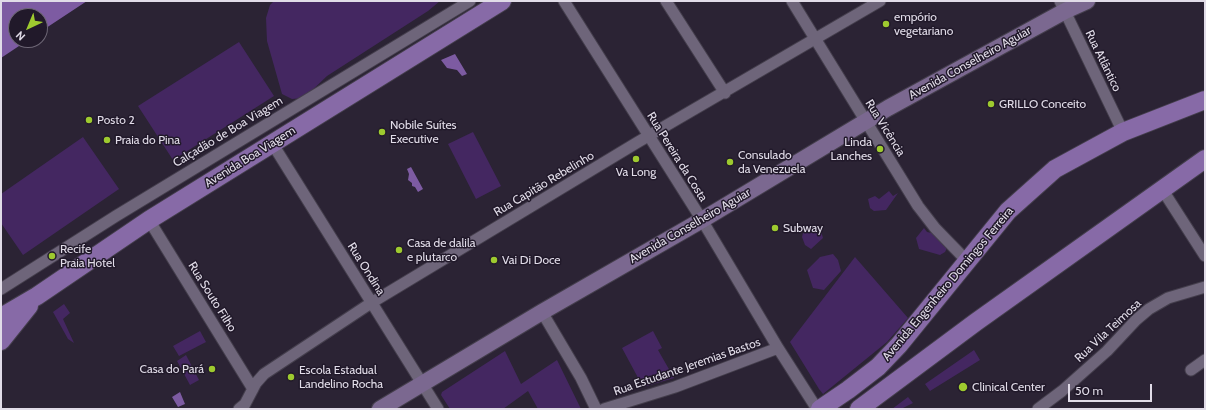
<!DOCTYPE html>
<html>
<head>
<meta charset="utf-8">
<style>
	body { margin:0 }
	#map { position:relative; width:1206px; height:410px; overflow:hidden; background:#2b2334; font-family:Cabin,sans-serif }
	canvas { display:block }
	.frame { position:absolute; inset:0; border:2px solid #e1dce8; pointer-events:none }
	.north { position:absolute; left:8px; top:8px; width:40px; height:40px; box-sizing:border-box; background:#21192a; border:1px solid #6e6776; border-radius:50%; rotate:224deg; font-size:11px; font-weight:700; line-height:16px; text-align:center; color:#e1dce8 }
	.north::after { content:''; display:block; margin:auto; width:14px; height:18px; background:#9eca2f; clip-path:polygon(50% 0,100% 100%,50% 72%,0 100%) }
	.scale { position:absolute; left:1068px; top:384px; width:84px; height:18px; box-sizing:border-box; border:2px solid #e1dce8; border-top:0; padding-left:5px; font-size:12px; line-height:14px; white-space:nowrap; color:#e1dce8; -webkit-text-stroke:3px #21192a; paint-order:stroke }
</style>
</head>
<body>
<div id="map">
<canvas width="1206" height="410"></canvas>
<div class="frame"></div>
<div class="north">N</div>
<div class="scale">50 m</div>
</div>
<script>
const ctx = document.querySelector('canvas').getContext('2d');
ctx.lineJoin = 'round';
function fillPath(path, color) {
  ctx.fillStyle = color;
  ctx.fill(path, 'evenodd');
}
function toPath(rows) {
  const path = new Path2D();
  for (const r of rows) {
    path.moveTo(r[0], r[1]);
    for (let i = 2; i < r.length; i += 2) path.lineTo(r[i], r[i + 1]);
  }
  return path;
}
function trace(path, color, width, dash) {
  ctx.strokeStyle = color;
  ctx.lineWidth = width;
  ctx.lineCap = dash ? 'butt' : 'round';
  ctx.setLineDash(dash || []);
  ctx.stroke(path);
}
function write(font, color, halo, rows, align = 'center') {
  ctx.font = font + ' Cabin,sans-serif';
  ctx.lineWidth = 3;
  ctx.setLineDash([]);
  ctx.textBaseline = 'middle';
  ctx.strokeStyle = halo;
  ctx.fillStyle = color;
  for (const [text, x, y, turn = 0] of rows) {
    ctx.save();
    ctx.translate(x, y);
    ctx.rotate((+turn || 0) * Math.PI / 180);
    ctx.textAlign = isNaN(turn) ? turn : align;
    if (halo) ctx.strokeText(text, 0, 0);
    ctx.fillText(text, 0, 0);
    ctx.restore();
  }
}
fillPath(toPath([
	[274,1,440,1,428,11,327,76,304,98,292,99,282,94,267,41,266,18,270,5],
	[239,42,274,96,173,160,138,106],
	[473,132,501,186,476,199,448,144],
	[83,137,119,189,23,255,1,223,1,194],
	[889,191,893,196,898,193,886,210,874,211,870,208,868,199,875,196,879,199],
	[924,228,927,232,932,233,947,248,945,252,940,255,919,249,916,238],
	[812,229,817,232,821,231,823,238,811,249,805,245,802,237,803,233],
	[833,254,838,260,841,271,824,290,813,288,807,270,820,257],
	[855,257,908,318,887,342,823,394,819,389,790,342],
	[64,304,70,313,63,319,74,343,68,339,53,312],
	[200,331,206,342,179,356,173,346],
	[653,331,662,348,658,350,674,378,643,387,622,348],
	[974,350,980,360,930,391,925,384],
	[505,351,521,384,557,360,581,409,538,409,528,391,503,409,450,409,441,395,442,392],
	[186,355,199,380,190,385,177,361],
	[908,397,913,403,901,409,892,409]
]), '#442761');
fillPath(toPath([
	[1,1,87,1,40,32,40,16,16,16,16,40,28,40,1,58],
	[455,54,467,74,462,76,457,70,447,68,441,60],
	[411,167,423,189,418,192,415,187,412,186,412,183,408,180,409,174,407,169],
	[180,392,185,404,178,407,172,397]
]), '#7d5ba2');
const street = toPath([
	[564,1,702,220,778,348,817,409],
	[666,1,725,93],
	[792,1,918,206,935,228,967,261],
	[1060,1,1123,132],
	[272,143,438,409],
	[1162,189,1205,256],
	[149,220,253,389],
	[1,289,116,216,470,1],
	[542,312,581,378,596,409],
	[1191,370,1205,360],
	[239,409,245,404,256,383,264,374,371,303,638,142,880,1],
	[604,409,675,387,778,348],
	[1038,409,1062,391,1107,351,1136,320,1149,309,1168,298,1205,287]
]);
const secondary = toPath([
	[380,409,542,312,702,220,888,108,1065,11,1087,1]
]);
const primary = toPath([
	[1,317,37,296,149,220,502,1],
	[1,341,29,306],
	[820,409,848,390,878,367,899,345,1008,211,1055,169,1123,132,1205,100],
	[859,409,976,322,1205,159]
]);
trace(street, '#443e4c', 13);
trace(secondary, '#443e4c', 18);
trace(primary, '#443e4c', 20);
trace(street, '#6e657a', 11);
trace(secondary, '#7b6890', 16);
trace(primary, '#876aa7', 18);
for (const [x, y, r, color] of [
	[886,24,4,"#9eca2f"],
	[991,104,4,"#9eca2f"],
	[89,120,4,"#9eca2f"],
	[382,132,4,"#9eca2f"],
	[107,140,4,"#9eca2f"],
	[880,149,4,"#9eca2f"],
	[636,159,4,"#9eca2f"],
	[730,162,4,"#9eca2f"],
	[775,228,4,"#9eca2f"],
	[399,250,4,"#9eca2f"],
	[52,256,4,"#9eca2f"],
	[494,260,4,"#9eca2f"],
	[212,369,4,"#9eca2f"],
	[291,377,4,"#9eca2f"],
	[963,387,5,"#9eca2f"]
]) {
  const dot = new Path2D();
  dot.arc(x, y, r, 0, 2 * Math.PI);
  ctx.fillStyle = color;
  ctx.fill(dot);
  trace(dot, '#21192a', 1.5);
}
write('12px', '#e1dce8', '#21192a', [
	["empório",894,17],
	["vegetariano",894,31],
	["GRILLO Conceito",999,104],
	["Posto 2",97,120],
	["Nobile Suítes",390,125],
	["Executive",390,139],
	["Praia do Pina",115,140],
	["Linda",872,142,"right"],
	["Lanches",872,156,"right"],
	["Consulado",738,155],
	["da Venezuela",738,169],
	["Va Long",636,172,"center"],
	["Subway",783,228],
	["Casa de dalila",407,243],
	["e plutarco",407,257],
	["Recife",60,249],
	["Praia Hotel",60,263],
	["Vai Di Doce",502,260],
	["Casa do Pará",204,369,"right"],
	["Escola Estadual",299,370],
	["Landelino Rocha",299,384],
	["Clinical Center",972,387]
], 'left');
write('12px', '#e1dce8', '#21192a', [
	["Rua Atlântico",1103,61,64],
	["Avenida Conselheiro Aguiar",970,63,-29],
	["Rua Vicência",885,128,58],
	["Calçadão de Boa Viagem",228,132,-31],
	["Avenida Boa Viagem",250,157,-32],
	["Rua Pereira da Costa",677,157,58],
	["Rua Capitão Rebelinho",544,184,-31],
	["Avenida Conselheiro Aguiar",690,226,-30],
	["Rua Ondina",366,269,58],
	["Avenida Engenheiro Domingos Ferreira",948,284,-50],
	["Rua Souto Filho",212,297,58],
	["Rua Vila Teimosa",1108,331,-43],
	["Rua Estudante Jeremias Bastos",687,367,-19]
]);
</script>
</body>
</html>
